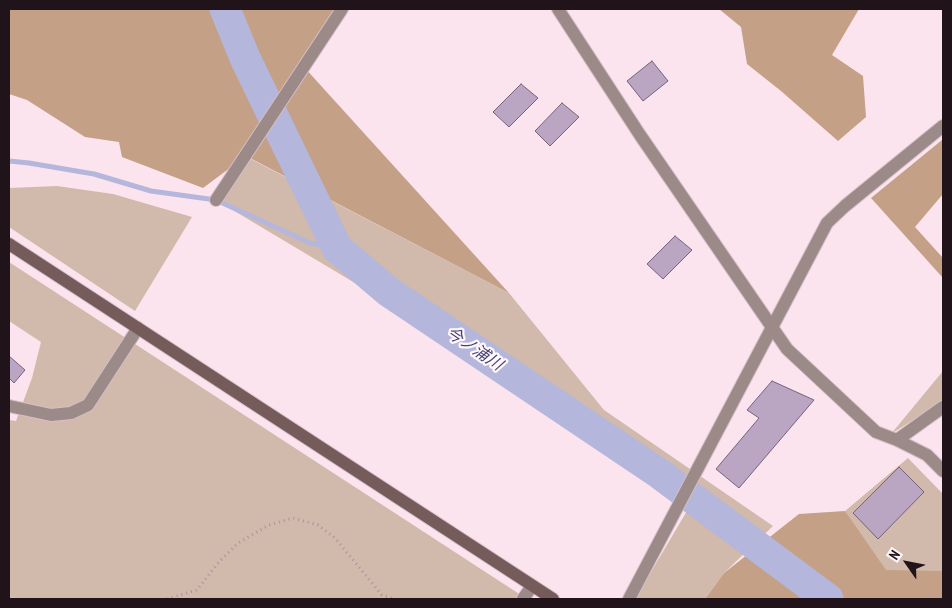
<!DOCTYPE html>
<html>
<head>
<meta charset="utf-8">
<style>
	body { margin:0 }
	#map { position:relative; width:952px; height:608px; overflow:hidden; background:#fbe4ee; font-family:"PT Sans Narrow",sans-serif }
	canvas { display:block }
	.frame { position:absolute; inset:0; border:10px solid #201319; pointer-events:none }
	.north { position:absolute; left:882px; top:538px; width:50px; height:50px; -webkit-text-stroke:4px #fef6f9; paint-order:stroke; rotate:303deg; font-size:14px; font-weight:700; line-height:20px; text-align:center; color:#201319 }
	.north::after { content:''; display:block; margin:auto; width:18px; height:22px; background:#201319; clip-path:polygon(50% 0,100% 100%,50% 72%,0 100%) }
</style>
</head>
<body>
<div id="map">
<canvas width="952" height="608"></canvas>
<div class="frame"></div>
<div class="north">N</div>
</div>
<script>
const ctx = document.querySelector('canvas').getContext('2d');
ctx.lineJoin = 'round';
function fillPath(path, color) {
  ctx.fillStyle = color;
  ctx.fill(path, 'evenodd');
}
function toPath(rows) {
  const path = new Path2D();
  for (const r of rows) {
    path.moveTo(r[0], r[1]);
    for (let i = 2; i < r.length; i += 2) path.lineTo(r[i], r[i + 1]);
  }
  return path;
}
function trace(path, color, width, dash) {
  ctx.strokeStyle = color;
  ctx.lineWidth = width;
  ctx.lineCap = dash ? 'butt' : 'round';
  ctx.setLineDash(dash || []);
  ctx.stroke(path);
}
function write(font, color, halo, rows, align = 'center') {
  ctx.font = font + ' "PT Sans Narrow","Noto Sans JP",sans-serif';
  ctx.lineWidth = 4.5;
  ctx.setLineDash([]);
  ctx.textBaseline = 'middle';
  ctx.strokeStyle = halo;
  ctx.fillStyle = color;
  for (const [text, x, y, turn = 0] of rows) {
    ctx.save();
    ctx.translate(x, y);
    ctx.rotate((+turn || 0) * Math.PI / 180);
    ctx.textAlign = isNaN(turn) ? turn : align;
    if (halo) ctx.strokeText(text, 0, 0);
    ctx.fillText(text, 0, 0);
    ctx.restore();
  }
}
fillPath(toPath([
	[245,156,509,293,604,410,773,526,724,573,705,599,635,599,694,499,499,379,375,295,216,200],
	[57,186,113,194,192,217,135,311,9,227,9,188],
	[9,262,527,599,9,599,9,420,16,421,32,378,41,342,9,321],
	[943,371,943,401,891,434],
	[908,458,943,494,943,572,882,573,845,511]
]), '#d1baab');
fillPath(toPath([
	[9,9,342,9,304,67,509,293,246,156,203,188,122,157,119,142,85,137,27,100,9,94],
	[719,9,859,9,832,55,863,76,866,117,838,141,781,91,747,64,741,27],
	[942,140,943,194,915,227,943,258,943,278,871,198],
	[845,511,886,570,943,571,943,599,705,599,724,573,799,514]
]), '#c4a087');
trace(toPath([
	[9,161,29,163,94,174,151,191,216,200,310,243,337,248]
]), '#b4b6dc', 5);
trace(toPath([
	[225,9,245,58,337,248,389,292,660,474,828,599]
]), '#b4b6dc', 31);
const building = toPath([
	[652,61,668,81,643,101,627,81,652,61],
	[521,84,538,98,509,127,493,112,521,84],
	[562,103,579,117,550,146,535,131,562,103],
	[675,236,692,250,663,279,647,264,675,236],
	[9,356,25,370,14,383,9,378,9,356],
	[772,381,814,400,739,488,716,469,759,418,747,410,772,381],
	[899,467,924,492,878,539,853,513,899,467]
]);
fillPath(building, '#baa5c2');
trace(building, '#76627d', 1);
const street = toPath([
	[558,9,640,135,787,349,876,432,897,440,927,455,943,471],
	[216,200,342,9],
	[9,406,51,415,71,413,88,405,138,328],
	[897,440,943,407],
	[523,599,532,586],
	[629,599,827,223,845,206,943,126]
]);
const secondary = toPath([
	[9,244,553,599]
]);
trace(street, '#d4bec8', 14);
trace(secondary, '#d4bec8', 14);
trace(toPath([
	[167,599,197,590,217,564,238,543,269,525,293,518,318,525,335,538,382,595,394,599]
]), '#a7949d', 3, [1, 4]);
trace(street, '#9c8a89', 12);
trace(secondary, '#755c5a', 12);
write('italic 16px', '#424174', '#fef6f9', [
	["今ノ浦川",474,349,34]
]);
</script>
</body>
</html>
